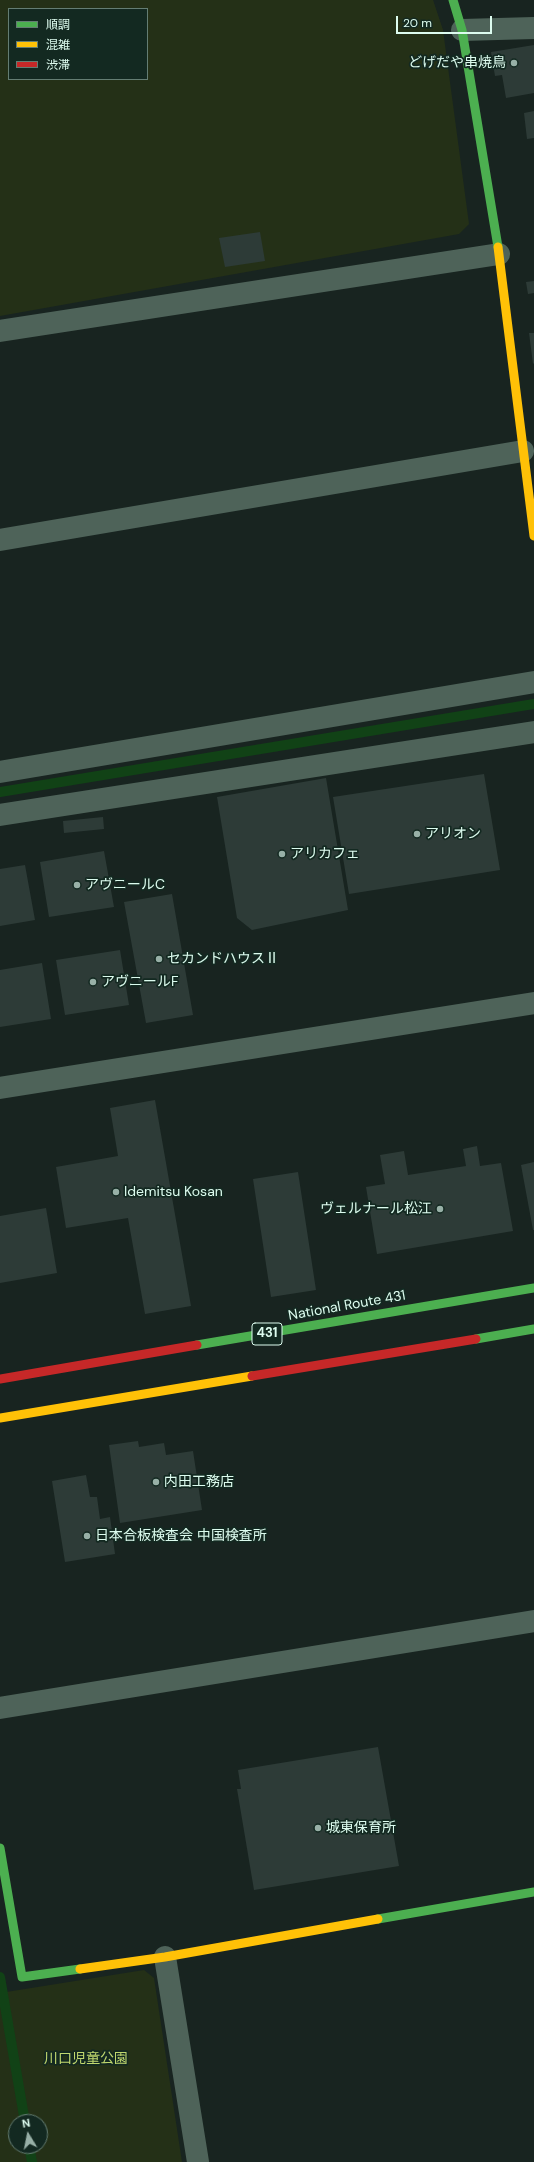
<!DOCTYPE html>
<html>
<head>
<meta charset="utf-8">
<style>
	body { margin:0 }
	#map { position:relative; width:534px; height:2162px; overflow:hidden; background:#182420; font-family:"DM Sans","Noto Sans JP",sans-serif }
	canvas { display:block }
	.legend { position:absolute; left:8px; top:8px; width:140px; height:72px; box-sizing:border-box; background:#132921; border:1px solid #647d73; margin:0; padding:5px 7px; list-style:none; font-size:12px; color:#ddfcef }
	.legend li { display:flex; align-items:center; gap:8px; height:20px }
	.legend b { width:20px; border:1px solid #647d73 }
	.north { position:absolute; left:8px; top:2114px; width:40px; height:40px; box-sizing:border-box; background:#132921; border:1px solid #647d73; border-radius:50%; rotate:350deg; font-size:11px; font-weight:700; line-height:16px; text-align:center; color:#ddfcef }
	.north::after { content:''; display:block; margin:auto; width:14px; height:18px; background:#98b0a7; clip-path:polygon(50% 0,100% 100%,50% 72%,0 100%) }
	.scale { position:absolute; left:396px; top:16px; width:96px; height:18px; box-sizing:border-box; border:2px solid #ddfcef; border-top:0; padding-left:5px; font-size:12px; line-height:14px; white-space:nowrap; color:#ddfcef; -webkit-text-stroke:3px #132921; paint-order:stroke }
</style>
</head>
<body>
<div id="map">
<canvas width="534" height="2162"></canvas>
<ul class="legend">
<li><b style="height:5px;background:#4caf50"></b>順調</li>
<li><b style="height:5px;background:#ffc107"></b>混雑</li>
<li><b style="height:5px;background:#c62828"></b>渋滞</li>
</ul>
<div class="north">N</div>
<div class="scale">20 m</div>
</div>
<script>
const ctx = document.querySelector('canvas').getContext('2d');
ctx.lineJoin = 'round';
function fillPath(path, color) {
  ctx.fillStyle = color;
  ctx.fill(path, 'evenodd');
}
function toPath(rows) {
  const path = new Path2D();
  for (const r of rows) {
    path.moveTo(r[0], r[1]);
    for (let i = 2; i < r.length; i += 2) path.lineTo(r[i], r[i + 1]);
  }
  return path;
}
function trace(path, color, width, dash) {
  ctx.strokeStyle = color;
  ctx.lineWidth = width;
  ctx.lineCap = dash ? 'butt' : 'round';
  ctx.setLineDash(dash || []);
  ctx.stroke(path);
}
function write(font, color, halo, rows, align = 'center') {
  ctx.font = font + ' "DM Sans","Noto Sans JP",sans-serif';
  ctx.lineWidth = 3.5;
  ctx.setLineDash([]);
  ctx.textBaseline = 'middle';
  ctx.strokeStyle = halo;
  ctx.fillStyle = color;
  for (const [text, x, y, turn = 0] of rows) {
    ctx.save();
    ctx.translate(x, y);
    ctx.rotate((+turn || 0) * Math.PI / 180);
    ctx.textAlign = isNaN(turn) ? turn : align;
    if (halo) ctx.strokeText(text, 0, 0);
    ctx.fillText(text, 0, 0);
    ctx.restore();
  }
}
fillPath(toPath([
	[0,0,433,0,443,30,469,224,459,234,0,316],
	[9,9,147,9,147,79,9,79],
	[144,1970,154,1978,182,2162,0,2162,0,1993],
	[16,2122,40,2122,40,2146,16,2146]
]), '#243017');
trace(toPath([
	[0,792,534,704],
	[0,1977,25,2122],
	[29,2146,32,2162]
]), '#114216', 10);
fillPath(toPath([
	[534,45,534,93,506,98,502,75,495,76,491,52],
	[534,111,534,138,527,139,524,113],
	[260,232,265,261,225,267,219,238],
	[534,281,534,293,528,294,526,282],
	[529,333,534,333,534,363,533,364],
	[484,774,500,870,349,894,333,797],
	[326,778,348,910,252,930,237,918,217,797],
	[103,817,104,829,64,833,63,821],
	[104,851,114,907,49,917,40,862],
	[25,865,35,920,0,926,0,869],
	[172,894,193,1015,146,1023,124,902],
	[120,950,129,1005,65,1015,56,960],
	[42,963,51,1019,0,1027,0,970],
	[155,1100,191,1306,145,1314,128,1218,66,1228,56,1167,118,1156,110,1108],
	[477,1146,480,1166,501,1163,513,1231,377,1254,366,1187,385,1184,380,1155,404,1151,408,1175,466,1166,463,1149],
	[534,1162,534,1230,533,1230,521,1165],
	[298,1172,316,1290,271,1297,253,1179],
	[46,1208,57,1273,0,1283,0,1216],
	[138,1441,139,1447,164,1443,166,1455,193,1451,202,1510,120,1523,109,1445],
	[86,1475,90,1497,97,1497,100,1519,110,1517,115,1554,65,1562,52,1481],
	[378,1747,399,1866,254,1890,237,1789,241,1789,238,1770]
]), '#2d3b37');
trace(toPath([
	[462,30,534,28],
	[0,331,499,254],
	[0,540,523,451],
	[0,772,534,682],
	[0,815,534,732],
	[0,1088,534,1003],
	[0,1708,534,1621],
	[165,1957,198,2162]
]), '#4e6359', 22);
trace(toPath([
	[453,0,462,30,498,247],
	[476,1339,534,1329],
	[197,1345,534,1288],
	[0,1848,22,1977,80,1969],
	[378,1919,534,1892]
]), '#4caf50', 9);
trace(toPath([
	[498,247,534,536],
	[0,1418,252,1376],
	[80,1969,165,1957,378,1919]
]), '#ffc107', 9);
trace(toPath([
	[252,1376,476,1339],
	[0,1379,197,1345]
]), '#c62828', 9);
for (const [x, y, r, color] of [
	[514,63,4,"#98b0a7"],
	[417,834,4,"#98b0a7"],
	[282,854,4,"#98b0a7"],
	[77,885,4,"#98b0a7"],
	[159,959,4,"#98b0a7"],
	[93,982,4,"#98b0a7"],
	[116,1192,4,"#98b0a7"],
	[440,1209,4,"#98b0a7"],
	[156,1482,4,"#98b0a7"],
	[87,1536,4,"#98b0a7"],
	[318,1828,4,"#98b0a7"]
]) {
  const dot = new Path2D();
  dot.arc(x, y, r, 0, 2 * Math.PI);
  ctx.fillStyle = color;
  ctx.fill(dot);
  trace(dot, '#132921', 1.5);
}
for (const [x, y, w] of [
	[267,1334,30]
]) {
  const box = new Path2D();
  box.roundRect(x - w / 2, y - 11, w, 22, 3);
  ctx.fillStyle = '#132921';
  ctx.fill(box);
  trace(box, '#ddfcef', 1);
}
write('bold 13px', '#ddfcef', null, [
	["431",267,1334]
]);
write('14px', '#ddfcef', '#132921', [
	["どげだや串焼鳥",506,63,"right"],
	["アリオン",425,834],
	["アリカフェ",290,854],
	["アヴニールC",85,885],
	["セカンドハウスⅡ",167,959],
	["アヴニールF",101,982],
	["Idemitsu Kosan",124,1192],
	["ヴェルナール松江",432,1209,"right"],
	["内田工務店",164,1482],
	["日本合板検査会 中国検査所",95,1536],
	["城東保育所",326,1828]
], 'left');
write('14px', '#ddfcef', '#132921', [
	["National Route 431",347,1306,-10]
]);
write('14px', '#c0d76e', '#132921', [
	["川口児童公園",86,2059]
]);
</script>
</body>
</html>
